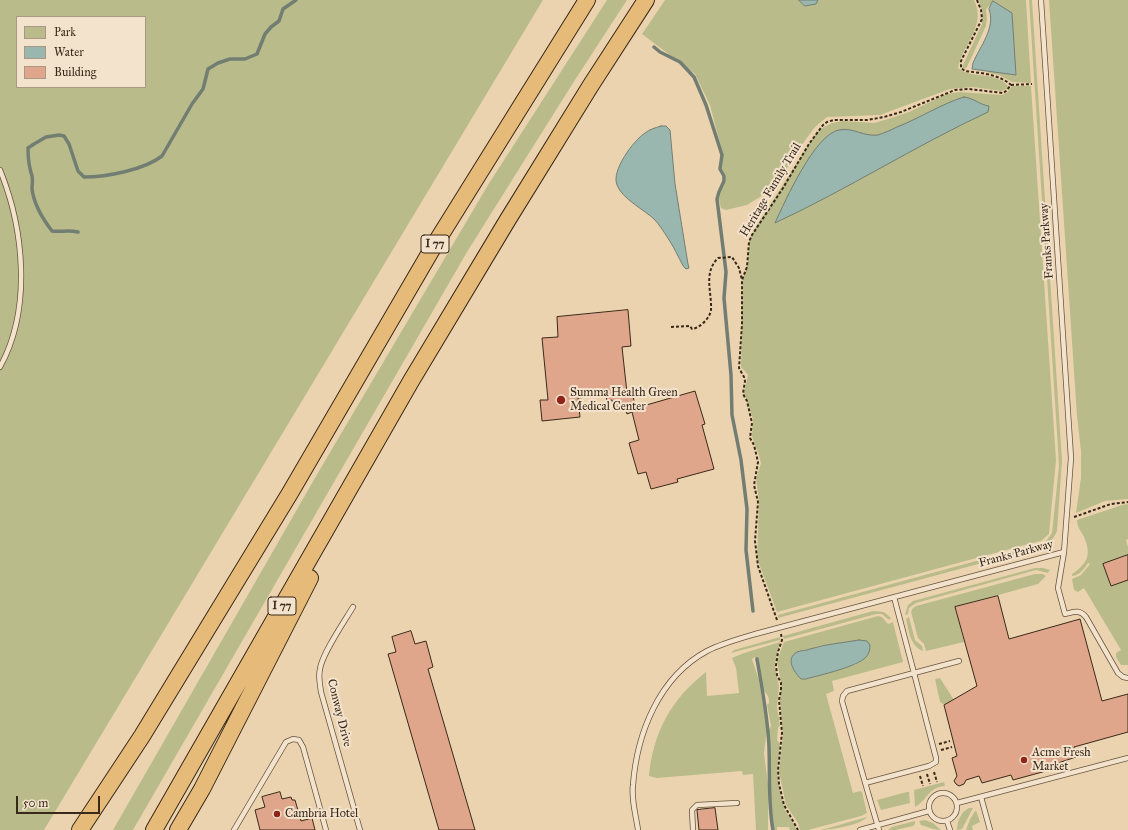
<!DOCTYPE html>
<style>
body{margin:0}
#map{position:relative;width:1128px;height:830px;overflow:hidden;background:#ecd3b0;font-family:"IM FELL Great Primer",serif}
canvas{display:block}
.legend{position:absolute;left:16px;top:16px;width:130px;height:72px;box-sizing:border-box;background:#f3e2cc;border:1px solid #a99884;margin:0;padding:5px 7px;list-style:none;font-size:12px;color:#392918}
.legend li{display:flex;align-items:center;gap:8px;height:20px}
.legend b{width:20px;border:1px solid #a99884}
.scale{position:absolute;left:16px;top:796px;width:84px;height:18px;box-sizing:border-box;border:2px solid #392918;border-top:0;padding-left:5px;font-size:12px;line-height:14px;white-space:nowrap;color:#392918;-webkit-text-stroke:3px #f3e2cc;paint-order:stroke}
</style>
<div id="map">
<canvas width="1128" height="830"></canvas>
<ul class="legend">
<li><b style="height:11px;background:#b9bc8a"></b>Park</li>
<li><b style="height:11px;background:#99b7af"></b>Water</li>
<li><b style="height:11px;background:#dfa68c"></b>Building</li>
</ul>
<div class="scale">50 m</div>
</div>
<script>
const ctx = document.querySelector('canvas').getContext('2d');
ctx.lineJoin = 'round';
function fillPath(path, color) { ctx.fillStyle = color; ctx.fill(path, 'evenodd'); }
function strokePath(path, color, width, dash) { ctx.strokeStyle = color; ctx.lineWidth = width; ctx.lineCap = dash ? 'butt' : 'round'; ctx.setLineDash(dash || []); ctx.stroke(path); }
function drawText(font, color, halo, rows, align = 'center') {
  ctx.font = font + ' "IM FELL Great Primer",serif'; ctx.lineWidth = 4; ctx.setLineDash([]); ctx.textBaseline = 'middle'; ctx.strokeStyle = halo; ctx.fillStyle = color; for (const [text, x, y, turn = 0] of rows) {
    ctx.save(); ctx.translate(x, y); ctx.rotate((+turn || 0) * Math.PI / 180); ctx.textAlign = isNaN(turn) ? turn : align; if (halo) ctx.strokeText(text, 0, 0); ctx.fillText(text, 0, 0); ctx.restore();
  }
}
fillPath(new Path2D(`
 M0,0H543L44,830H0ZM17,17H145V87H17Z
 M607,0H627L573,83L467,252L133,830H113L319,471L488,185Z
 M665,0H799L805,6L818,0H974C987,26 963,43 958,68C969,79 996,71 1008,86L1007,89L1001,91L973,87L950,89L880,115L827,117L815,127L806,139L778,182L760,197L747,205L726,210L721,208L719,199L721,192L726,181V176L722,169L723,155L710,105L695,74L642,34Z
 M979,0H1026L1031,83L1012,82L999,75L989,73L986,71L1016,75L993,2L986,9L987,19L986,26L967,67L965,69L962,67L982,24V12Z
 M1029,0H1032L1062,461L1057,531C1054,538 1051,542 1045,546L778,618V615L1042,543L1046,541L1052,533L1059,466L1058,448Z
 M1049,0H1128V499L1105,501L1076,513L1081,478V451L1077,416Z
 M1012,86H1031L1056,460L1049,534L1041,541L1032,543L777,612L757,558L759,502L756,479L761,463L759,456L752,436L753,419L744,393L748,375L741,367L743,278L748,263L749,241L756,227L816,133L824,127L832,123L843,121L874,123L888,119L909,112L947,94L960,92L1002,95L1008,92Z
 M1128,504V539L1126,540L1128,547V555L1103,564L1111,586L1128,580V665H1121L1116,657V653L1121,650L1084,588L1078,592L1074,590L1072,579L1081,575L1090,564L1088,563C1084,569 1080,575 1072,576V574C1087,564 1092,555 1084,537C1081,531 1077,527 1077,520L1122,505Z
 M1035,568H1043L1050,570L1048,573L1036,570L916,603L909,608L908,614L905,615L908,605L913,601Z
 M1035,574H1043L1046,576L1038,584L955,607L964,642L926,651L924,644L918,638L911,612L912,609L916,606Z
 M873,611L884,612L891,618L889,620L882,614H876L784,639L783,636Z
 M878,616L882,617L888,624L893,622L903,662L832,681L834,691L826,694L853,793L860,791L862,792L867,813L861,816L808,830H800L798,823L786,805L779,772L783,735L780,700L781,683L777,661L784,642ZM847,642L857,664L806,679L799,651L808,650L819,646Z
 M909,617L915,640L922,646L923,651C910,646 909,631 906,619Z
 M780,637V640L731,653L734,650Z
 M780,642L775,663V669L779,686L777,707L780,725L778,728L777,740L780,744L777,769L778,782L781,796L785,810L797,830H790L789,827H777V830H773L768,759V732L771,726L767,705L769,703C769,696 767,694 763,690C762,679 757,668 755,657L752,659L759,680L767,729L764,753L768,785V830H756L753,774L743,775L742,771L657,778L649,776C653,733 671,699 706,672L707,696L739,693L736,668L732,658L744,653Z
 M940,678L954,700L944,705L940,702L935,679Z
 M944,782L945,786C928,787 928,800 915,807L914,790Z
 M907,792H909L910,803L881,810L877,800Z
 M969,808H973L962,829L957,830C957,821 961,812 969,808Z
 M976,810L980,822L972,826L973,830H966L970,819Z
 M867,817C861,825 831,830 821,830Z
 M925,820L933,823L941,830C934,830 928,827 921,825L919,821Z
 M915,821V824L913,826L895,830H888L892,827Z`), '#b9bc8a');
const water = new Path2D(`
 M799,0H818L816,4L805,6Z
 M993,1L1012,13L1016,75L972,69L973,63C980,46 996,28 989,9Z
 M964,97C974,98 980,105 989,106L988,112C915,146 848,189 775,223C785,201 815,134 839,130C853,127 864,137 878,135C884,133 891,130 897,127C920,118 941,104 964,97Z
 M661,126H666L670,130L675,184L688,264L689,268L686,269C682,266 681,261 678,256C674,247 662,228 655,220C645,210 622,199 617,185C611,171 633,141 645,133C650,129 655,128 661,126Z
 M859,640L867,641L870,645C870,650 869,654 866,657C857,667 820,675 806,679H801C794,672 785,659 797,652C801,650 806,651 810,649C826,644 842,643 859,640Z`);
fillPath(water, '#99b7af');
strokePath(water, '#737e73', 1);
strokePath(new Path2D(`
 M654,47L660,52L680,62L694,77L706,105L722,155L720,169L724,176V181L719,192L717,199L726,272L724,298L731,375L732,415L741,460L747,509L746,550L753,611
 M78,232C69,230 61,232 52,231C42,218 34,205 32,189C32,185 33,180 32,176C29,167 28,158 28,148L34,144L46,137L59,135L64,136L69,144L78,171L84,177C106,177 144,170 162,156L192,104L203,89L208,69L218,63L230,59H245L257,54L265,34L271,27L279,21L283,9L296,0
 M757,659C762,688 768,718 769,747C770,775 768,803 773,830`), '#737e73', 3.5);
const building = new Path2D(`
 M628,310L631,346L622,347L627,393H632L636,408L695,391L705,424L702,425L714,469L677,479L678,482L651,489L646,472L638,474L629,443L639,440L632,412L627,414L624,405L614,408L612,400L607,401L606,395L578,398L580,417L542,421L540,400H548L542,338L558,337L557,317Z
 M1128,555V580L1111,586L1103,564Z
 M998,596L1009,639L1080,619L1102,701L1128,694V732L1074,747L1076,757L1055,764L1057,768L1013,780L1011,775L982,783L979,776L966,780L964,784L959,786L956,784L954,781L957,776L952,758L957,756L944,705L977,686L955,607Z
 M411,631L415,644L426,641L433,667L428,669L475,830H439L388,654L396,652L392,637Z
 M280,792L282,799L291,797L292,800H295L301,821L312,818L315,830H260L255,810L265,807L262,797Z
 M715,808L718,830H699L697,810Z`);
fillPath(building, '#dfa68c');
strokePath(building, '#392918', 1);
const service = new Path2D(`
 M0,170C24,229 32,309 0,367
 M1064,552L1058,588L1065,614C1074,612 1079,609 1086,617L1118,673L1123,677L1128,678
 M894,597L914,673L959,661
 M353,607C344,622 322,654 320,669C318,677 320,684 321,692L360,830
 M865,783L929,766L936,762V758L914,673L847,691L843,696L842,701C854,744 866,787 879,830
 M929 807a14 14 0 1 1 28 0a14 14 0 1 1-28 0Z
 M981,797L990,830
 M957,803L1128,758
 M947,821L950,830
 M234,830L286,742L293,739L299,740L303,747L326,830
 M638,830C636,815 631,800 633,785C637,733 659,677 707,651C723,643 742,638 759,633L1064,552L1071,458L1041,0
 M693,830L692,810L697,805L737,803
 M860,830L929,811`);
const motorway = new Path2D(`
 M80,830L142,736L290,493L435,244L587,0
 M154,830L411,381L507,221L591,85L646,0
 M178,830L202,789L310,578`);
strokePath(service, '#66543e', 6);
strokePath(motorway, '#392918', 18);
strokePath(new Path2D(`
 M977,0L981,10L982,19L961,61V68L965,71C980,73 999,74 1011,85
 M1011,85L1032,84
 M671,327L690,326L692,329C700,328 710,318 711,310C712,292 703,273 718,258L732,257L739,268L742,280
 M1074,517L1111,504L1128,502
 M777,620L758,566L755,541L758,502L754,485L758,462L754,445L750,438L752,423L747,401L743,394L745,381L744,377L739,368L742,324V280L747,267L749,242L752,235L783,188L809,144L823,125L827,122L834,120H867L884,117L901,112L955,90L969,89L1003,93L1006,91L1011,85
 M781,634L782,640L778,652L776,665L777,675L781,683V690L779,700L782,733L778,770L779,784L784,805L798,830
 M939,744L950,741
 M941,750L952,747
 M934,772L937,782
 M927,774L930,784
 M920,776L923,786`), '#392918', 2, [3, 2]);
strokePath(service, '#f3e2cc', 4.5);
strokePath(motorway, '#e6ba78', 16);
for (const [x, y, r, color] of [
 [561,400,5,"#8f2418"],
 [1024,760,4,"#8f2418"],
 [277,814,4,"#8f2418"]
]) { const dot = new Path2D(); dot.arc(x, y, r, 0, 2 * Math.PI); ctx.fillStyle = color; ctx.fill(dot); strokePath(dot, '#f3e2cc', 1.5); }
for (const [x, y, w] of [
 [435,244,28],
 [282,606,28]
]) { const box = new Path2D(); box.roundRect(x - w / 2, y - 9, w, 18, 3); ctx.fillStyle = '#f3e2cc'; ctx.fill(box); strokePath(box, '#392918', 1); }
drawText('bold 11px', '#392918', null, [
 ["I 77",435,244],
 ["I 77",282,606]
]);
drawText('12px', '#392918', '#f3e2cc', [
 ["Heritage Family Trail",771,190,-59],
 ["Franks Parkway",1047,241,-94],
 ["Franks Parkway",1016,554,-15],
 ["Conway Drive",339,713,76]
]);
drawText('12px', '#392918', '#f3e2cc', [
 ["Summa Health Green",570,393],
 ["Medical Center",570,407],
 ["Acme Fresh",1032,753],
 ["Market",1032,767],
 ["Cambria Hotel",285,814]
], 'left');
</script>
